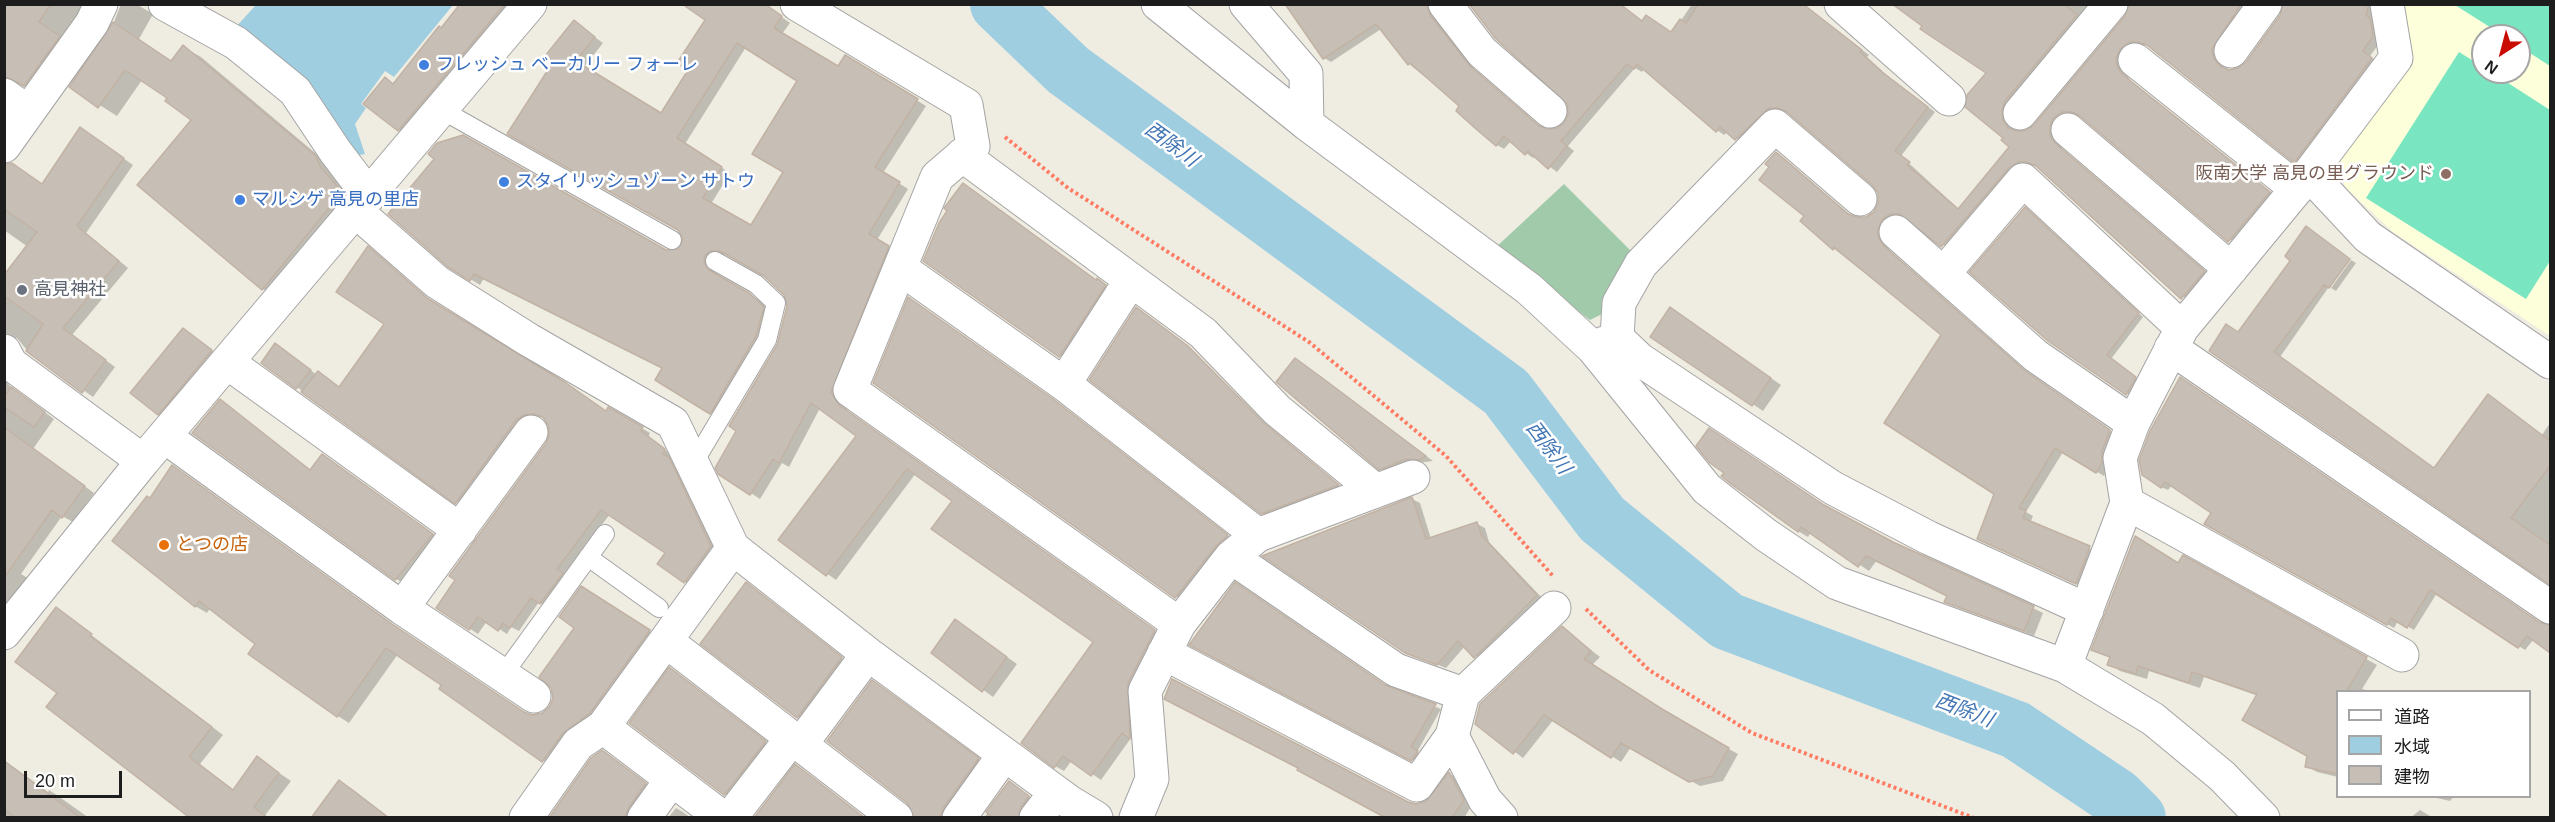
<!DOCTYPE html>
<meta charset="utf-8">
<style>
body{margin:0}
#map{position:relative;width:2555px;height:822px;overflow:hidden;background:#efece2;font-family:Helvetica,"Noto Sans JP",sans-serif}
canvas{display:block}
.frame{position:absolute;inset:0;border:6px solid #1d1d1d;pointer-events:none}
.legend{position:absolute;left:2336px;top:690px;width:195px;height:108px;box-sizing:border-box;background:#fff;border:2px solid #a5a5a5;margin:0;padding:8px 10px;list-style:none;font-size:18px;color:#1d1d1d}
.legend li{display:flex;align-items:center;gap:12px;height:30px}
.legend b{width:30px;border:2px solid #a5a5a5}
.north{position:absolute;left:2471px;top:24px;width:60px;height:60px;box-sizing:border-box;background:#fff;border:2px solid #a5a5a5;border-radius:50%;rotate:216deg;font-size:16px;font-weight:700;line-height:24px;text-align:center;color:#1d1d1d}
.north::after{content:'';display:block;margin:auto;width:21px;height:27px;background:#ca0b00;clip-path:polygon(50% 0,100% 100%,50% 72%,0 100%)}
.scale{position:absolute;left:24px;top:771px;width:98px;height:27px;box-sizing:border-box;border:3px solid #1d1d1d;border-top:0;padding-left:8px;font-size:18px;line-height:21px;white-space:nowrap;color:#1d1d1d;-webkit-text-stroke:4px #fff;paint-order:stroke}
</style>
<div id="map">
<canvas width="2555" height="822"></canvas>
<div class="frame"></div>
<ul class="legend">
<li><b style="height:8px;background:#fff"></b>道路</li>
<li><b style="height:16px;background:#9fcee1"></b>水域</li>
<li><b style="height:16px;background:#c7beb5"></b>建物</li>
</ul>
<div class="north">N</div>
<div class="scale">20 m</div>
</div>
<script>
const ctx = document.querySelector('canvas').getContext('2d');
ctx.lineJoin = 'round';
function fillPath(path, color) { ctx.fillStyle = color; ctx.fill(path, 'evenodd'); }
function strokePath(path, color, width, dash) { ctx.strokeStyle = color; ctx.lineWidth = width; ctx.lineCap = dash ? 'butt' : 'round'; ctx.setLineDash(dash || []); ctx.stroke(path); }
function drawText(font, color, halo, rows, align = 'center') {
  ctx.font = font + ' Helvetica,"Noto Sans JP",sans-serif'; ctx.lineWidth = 5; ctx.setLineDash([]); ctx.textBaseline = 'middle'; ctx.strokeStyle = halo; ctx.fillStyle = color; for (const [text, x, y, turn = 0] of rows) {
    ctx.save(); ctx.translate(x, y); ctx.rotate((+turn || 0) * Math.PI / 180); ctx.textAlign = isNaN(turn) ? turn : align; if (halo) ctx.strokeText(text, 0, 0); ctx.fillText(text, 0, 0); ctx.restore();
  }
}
fillPath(new Path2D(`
 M2403,5H2550V336L2393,232L2345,187L2337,161ZM2483,36H2519V72H2483Z`), '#fdffdb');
fillPath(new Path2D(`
 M1564,184L1631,251L1608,288L1602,314L1590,320L1494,249Z`), '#a1caaa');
fillPath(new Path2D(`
 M2455,5H2550V66L2519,46V36H2504Z
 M2459,52L2483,67V72H2491L2550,110V261L2526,299L2366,198Z`), '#79e5c1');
fillPath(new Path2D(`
 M256,5H453L394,77L385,71L361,104L366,108L355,124L365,154L354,156L234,29Z`), '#9fcee1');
fillPath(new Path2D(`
 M4,4H93L35,91L17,81L4,85Z
 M121,4H136L153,14L139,39L173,62L183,47L201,57L333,168L359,203L280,299L263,289L193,120L170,98L142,80L117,116L71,87L109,35Z
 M461,4H519L408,135L399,130L385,79L394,84Z
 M764,4L790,23L782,34L839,68L854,62L926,106L883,173L908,189L877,240L897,252L840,398L848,412L1163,636L1139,742L1131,738L1101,780L1072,760L1064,771L1055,766L1095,642L954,501L916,473L836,580L780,540L858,435L820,408L789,467L782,463L760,499L720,473L778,346L788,306L785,295L765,275L730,255H719L712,268L718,277L759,300L772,313L719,418L710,413L664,368L484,278L480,285L449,266L673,253L683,247L685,239L554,61L574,22L603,43L584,67L662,115ZM746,47L799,80L785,172L751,227L711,204L730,173L685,144Z
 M1287,4H1435L1434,13L1475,70L1543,129L1557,130L1565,125L1643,22L1672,34L1692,4H1806L1807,8L1869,55L1867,57L1890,78L1935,112L1901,156L1960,210L2011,146L2005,137L1988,73L1894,4H2097L2010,126L2014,132H2028L2035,126L2127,17L2131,4H2252L2220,55L2222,65L2230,71L2240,69L2367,4L2376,11L2381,41L2370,56L2379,63L2302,166L2147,45L2137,46L2125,72L2131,81L2277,197L2237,245L2083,116H2071L2058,141L2063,150L2211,276L2190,302L2037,165L2026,166L1950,250L1907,218H1898L1885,243L1891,252L2032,376L2117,436L2109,468L2104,476L2063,452L2026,512L2033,516L2030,523L2097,552L2084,587L1986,543L1996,494L1943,335L1833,248L1771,167L1776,154L1784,158L1854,218H1866L1875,213L1880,203L1879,193L1873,184L1787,111L1777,112L1744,143L1727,132L1724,135L1717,130L1644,69L1642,72L1635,68L1568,146L1574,151L1557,172L1535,156L1533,158L1526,153L1512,140L1504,149L1497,145L1461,106L1409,64L1381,29L1331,62L1324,58Z
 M90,135L133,165L86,233L128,268L72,335L115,367L93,397L27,350L17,338L4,341V277L28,247L4,230V166L43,185Z
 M2030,212L2143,317L2111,359L2140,381L2132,397L2049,340Z
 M2313,232L2349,258L2280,357L2434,470L2542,435L2550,423V583L2211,351L2238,334Z
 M368,248L435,304L607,412L609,409L650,433L648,437L672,455L671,460L677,464L719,551L693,587L659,564L667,553L610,514L564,575L570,579L549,608L539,602L519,631L511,627L507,634L487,621L478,634L438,608L547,444L551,435L550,424L543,417L532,418L464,507L297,387L281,348L317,375L319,372L340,388L386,324Z
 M2351,260L2356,263L2336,291L2331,288Z
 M925,261L1097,282L1112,290L1066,360Z
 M1142,312L1193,351L1269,428L1342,488L1268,516L1262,513Z
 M1681,315L1781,385L1763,411L1652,337Z
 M183,330L221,357L168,419L158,414Z
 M1304,365L1433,461L1416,463L1389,473L1380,468Z
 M4,378L10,386L54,419L33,449L94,493L73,522L62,516L21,574L29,579L4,610Z
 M875,383L1059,404L1232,539L1181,600Z
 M221,400L312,471L330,460L440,539L404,583L396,579L194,432Z
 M2141,460L2550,627V651L2534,639L2525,650L2437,593L2414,630L2398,621L2394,628L2206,524L2213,513L2172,485L2168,490L2161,487Z
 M173,467L403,632L527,714H542L551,707L576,628L593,595L661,638L554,768L441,688L443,685L398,654L349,723L338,716L257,644L211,607L207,613L195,606L150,500Z
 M1748,495L1892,543L2033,608L2043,613L2034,636L1956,607L1946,601L1948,596L1877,560L1869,571L1811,532L1808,537L1798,531Z
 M1412,499L1420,503L1431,539L1477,524L1485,528L1489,542L1544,600L1483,661L1465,646L1446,668L1405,652Z
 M2183,557L2377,665L2362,689L2375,692H2338V777L2317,772L2306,766L2309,755L2258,696L2204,677L2200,688L2149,671L2147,679L2120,671L2109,664L2111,658L2093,650Z
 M751,587L846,661L803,720L798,717Z
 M57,609L223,735L200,764L234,790L257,758L291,781L263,818L59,693Z
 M956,621L1017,664L993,697L933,653Z
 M1563,628L1600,657L1592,665L1670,716L1738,754L1723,781L1700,786L1631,747L1621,762L1554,719L1523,758L1476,723Z
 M1192,645L1387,688L1441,709L1417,752L1423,756L1418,763Z
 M675,673L770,746L730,797L725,794Z
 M879,686L984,763L948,818H916Z
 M609,756L652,788L633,818H549L592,759Z
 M4,760L48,792L49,790L61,798L89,818H4Z
 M1300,768L1417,805L1427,803L1450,774L1458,779L1472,805L1464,818H1387Z
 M339,782L351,788L390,818H311Z
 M1009,783L1035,801L1025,818H984Z
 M2428,796H2454L2450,801Z
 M676,808L683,812L691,818H668Z
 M2420,810L2430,816L2431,818H2410Z`), '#0003');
strokePath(new Path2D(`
 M999,4L1068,70L1506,392L1602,519L1727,621L2016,730L2116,797L2137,818`), '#9fcee1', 58);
const building = new Path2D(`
 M4,4H51L39,22L60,36L24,86L4,76Z
 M460,4H505L398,131L363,104L385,77L393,84L439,26L441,28Z
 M682,4H765L782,16L774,28L838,66L845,55L918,99L875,167L900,182L869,234L889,246L831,392L839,405L1155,630L1128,683L1130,739L1122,733L1091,776L1063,756L1054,768L1021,743L1093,642L931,529L952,501L907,469L826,576L778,540L856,436L811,403L779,463L773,459L750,495L718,474L715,468L736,431L729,426L777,345L787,306L784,295L764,276L720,251H710L705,256L704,262L709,270L749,293L764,307L756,336L710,414L655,380L662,368L474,274L470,281L448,267L388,214L434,159L428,154L437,143L463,135L666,250L678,249L683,239L678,230L507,134L553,62L545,56L574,20L595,37L576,61L661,113L688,70L677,63L705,20ZM737,43L797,81L752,154L783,172L751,225L703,198L722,167L677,138Z
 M1285,4H1427L1430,15L1470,66L1538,125L1547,129L1557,128L1564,123L1568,114L1567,104L1496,39L1469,4H1620L1642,21L1646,15L1671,32L1680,19L1686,23L1698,4H1803L1862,50L1860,52L1882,72L1928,107L1895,151L1910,162L1907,165L1958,209L2009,147L2001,140L2003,138L1965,107L1967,95L1986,73L1920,29L1922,26L1892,4H2064L2077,15L2005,101L2002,110L2003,120L2008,128L2017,131L2027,130L2034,125L2125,16L2129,4H2241L2212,49L2214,59L2220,66L2229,70L2238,68L2246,62L2280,15L2283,4H2369L2366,15L2370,18L2373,36L2363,51L2372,58L2294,163L2147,45L2138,42H2129L2120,49L2116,58L2117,66L2123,75L2270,192L2228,242L2080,116L2072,112H2062L2053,118L2050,127V136L2056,144L2205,271L2181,299L2036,166L2027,162H2018L2009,168L1941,247L1900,214H1890L1882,220L1878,229V237L1884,246L2024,370L2110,430L2102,451V463L2096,473L2055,448L2019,508L2026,510L2023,518L2090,546L2076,584L1977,539L1994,494L1884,423L1941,335L1834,247L1833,250L1800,221L1804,216L1759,180L1769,167L1765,164L1776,152L1848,214L1856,217H1866L1874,212L1878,203V193L1872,185L1787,112L1778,108H1769L1735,140L1720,127L1716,132L1637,64L1634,69L1627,64L1561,141L1567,146L1548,169L1528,151L1525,155L1504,136L1496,146L1476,129L1456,111L1459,106L1410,63L1408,65L1376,24L1323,59Z
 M113,22L171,61L183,45L316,156L320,166L342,192L262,290L137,185L191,120L165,101L167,98L125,70L98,108L69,87Z
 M80,127L124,158L77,226L119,261L63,328L106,360L82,393L26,351L43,324L4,296V275L37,232L4,209V164L12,163L42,184Z
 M963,183L1096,280L1097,278L1106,285L1059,357L923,261L939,223L947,211L944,208Z
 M2025,207L2139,313L2107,355L2136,377L2126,395L2048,341L1969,272Z
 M2306,226L2350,259L2329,288L2324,285L2274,352L2434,468L2488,394L2550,441V466L2511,518L2550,545V585L2209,351L2226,324L2238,332L2290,261L2285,256Z
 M368,246L427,298L566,383L606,411L608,407L643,427L641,431L665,449L663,454L669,457L711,546L684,583L657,564L665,553L601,510L557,569L563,573L540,604L531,598L510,628L503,623L498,631L478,617L469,630L436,608L455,580L449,576L546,443L549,435L548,425L543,417L534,414L524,415L516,420L455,504L301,392L318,371L339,387L384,324L336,292Z
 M908,297L1053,399L1228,535L1216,546L1175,598L873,383Z
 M1136,307L1188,346L1264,423L1339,485L1261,514L1089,380Z
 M1670,307L1771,378L1752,406L1650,337Z
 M183,328L212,350L158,415L130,393Z
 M275,343L311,370L296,389L261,363Z
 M1295,358L1325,380L1426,456L1419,460L1406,459L1379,470L1276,382Z
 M2180,377L2539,622L2550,625V653L2527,636L2518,648L2430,590L2407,628L2391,618L2387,625L2204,524L2211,513L2165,482L2161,488L2142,475L2139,460L2150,431Z
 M11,387L45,412L34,427L4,407V397Z
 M220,399L310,470L322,454L433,534L395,580L192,433Z
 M4,427L85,486L62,518L52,510L4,578Z
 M1709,428L1824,505L1893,542L2034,606L2024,631L1944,602L1947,596L1866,556L1858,567L1801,527L1798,532L1731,484L1721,476L1724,473L1710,463L1696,446Z
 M172,465L392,624L524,712L532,715L542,713L550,706L553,698L551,688L539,677L574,628L559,617L581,586L650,630L590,713L563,733L542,762L439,689L441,685L386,648L337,717L248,654L255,644L199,601L195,607L112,541L147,496L150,498Z
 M1412,497L1426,539L1477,522L1482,536L1537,595L1474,658L1458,641L1437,665L1405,653L1262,556Z
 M2135,536L2178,563L2183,555L2367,657L2346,692H2337V774L2305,767L2307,756L2242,720L2257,694L2192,672L2189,683L2138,666L2136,674L2107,665L2110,657L2091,650Z
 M746,582L842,657L797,718L700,644Z
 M1235,582L1385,685L1436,704L1411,747L1418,751L1411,761L1189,645Z
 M56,607L92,634L90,636L212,727L189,757L233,790L257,756L279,773L254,807L268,818H190L46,707L57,693L15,662Z
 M955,619L1007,657L982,692L931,653Z
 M1562,626L1591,651L1584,659L1662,709L1729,748L1713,776L1689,782L1621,743L1611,758L1544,715L1513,754L1475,724L1480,704Z
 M669,667L766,741L724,795L629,723Z
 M1172,679L1408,802L1417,804L1426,801L1449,772L1464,800L1452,818H1386L1297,770L1298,768L1164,699Z
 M872,680L979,758L944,807L940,818H914L907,803L827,741Z
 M602,750L646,783L629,807L625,818H549L591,758Z
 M4,761L81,818H16L4,809Z
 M795,764L865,818H754Z
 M339,780L389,818H311Z
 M1009,781L1029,796L1021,807L1018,818H993L986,812Z`);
fillPath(building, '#c7beb5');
strokePath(building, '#c2b2a3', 1.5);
const service = new Path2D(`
 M442,110L672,240
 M693,464L767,340L776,303L756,284L715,261
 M588,557L659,608
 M503,675L605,534`);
const minor = new Path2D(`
 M165,4L236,43L295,91L335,151L369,196
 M797,4L966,105L973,146L937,177L850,390L1179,624
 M1158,4L1307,124L1529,289L1593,348L1707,489L1766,535L1837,583L2065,666L2153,719L2222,776L2263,818
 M1246,4L1306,74L1307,124
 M1445,4L1482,52L1550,111
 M1841,4L1949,99
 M2231,51L2265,4
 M2135,60L2297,189
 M4,95L28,112
 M2020,113L2111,4
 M2068,130L2231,269
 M4,146L92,23L101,4
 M962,155L1203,333L1277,410L1376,491
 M2309,174L2368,237L2550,362
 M356,211L437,282L529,340L673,423L733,548L868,654L1071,803L1096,818
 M1896,232L2036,356L2133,423
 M900,268L1064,384L1258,535
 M1944,273L2023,180L2182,328
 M1617,338L1639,359L1833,488L1929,538L2087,610
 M1597,346L1617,338L1619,303L1641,264L1775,126L1860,199
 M2171,348L2550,607
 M4,351L11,364L143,461
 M227,362L460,530
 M1064,384L1131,280
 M164,436L402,608L534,696
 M2127,503L2402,655
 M1231,557L1396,670L1463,694
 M402,608L531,432
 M4,633L143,461L530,4
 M666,641L896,818
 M1164,653L1417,785L1452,736L1463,694L1554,608
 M2065,666L2127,503L2120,458L2133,423L2182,328L2309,174L2396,58L2387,4
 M603,727L723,818
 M1452,736L1485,800L1501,818
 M801,744L868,654
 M526,818L578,744L603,727L733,548
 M644,818L672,779
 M730,818L792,738
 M959,818L1004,755
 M1036,818L1056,792
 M1136,818L1152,779L1145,691L1179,624L1231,557L1258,535L1413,477`);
strokePath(service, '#a4a4a4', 20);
strokePath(minor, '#a4a4a4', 35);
strokePath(new Path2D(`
 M1005,137L1068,188L1309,342L1446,456L1553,576
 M1586,609L1649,670L1752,733L1974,818`), '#ff7c63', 4, [3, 3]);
strokePath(service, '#fff', 18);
strokePath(minor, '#fff', 33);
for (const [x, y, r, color] of [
 [424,65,6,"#3f7fe0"],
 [2446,174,6,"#8d6e63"],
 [504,182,6,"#3f7fe0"],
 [240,200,6,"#3f7fe0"],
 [22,290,6,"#6b7280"],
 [164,545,6,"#e8710a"]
]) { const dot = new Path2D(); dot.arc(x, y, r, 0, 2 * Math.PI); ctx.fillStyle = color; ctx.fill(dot); strokePath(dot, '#fff', 2); }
drawText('18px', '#366cbe', '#fff', [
 ["フレッシュ ベーカリー フォーレ",436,65],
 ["スタイリッシュゾーン サトウ",516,182],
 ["マルシゲ 高見の里店",252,200]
], 'left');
drawText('18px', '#785e54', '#fff', [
 ["阪南大学 高見の里グラウンド",2434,174]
], 'right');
drawText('18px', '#5b616d', '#fff', [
 ["高見神社",34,290]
], 'left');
drawText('18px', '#c56008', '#fff', [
 ["とつの店",176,545]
], 'left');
drawText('italic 20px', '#4275b4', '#fff', [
 ["西除川",1171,145,36],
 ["西除川",1548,448,53],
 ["西除川",1964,711,21]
]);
</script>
